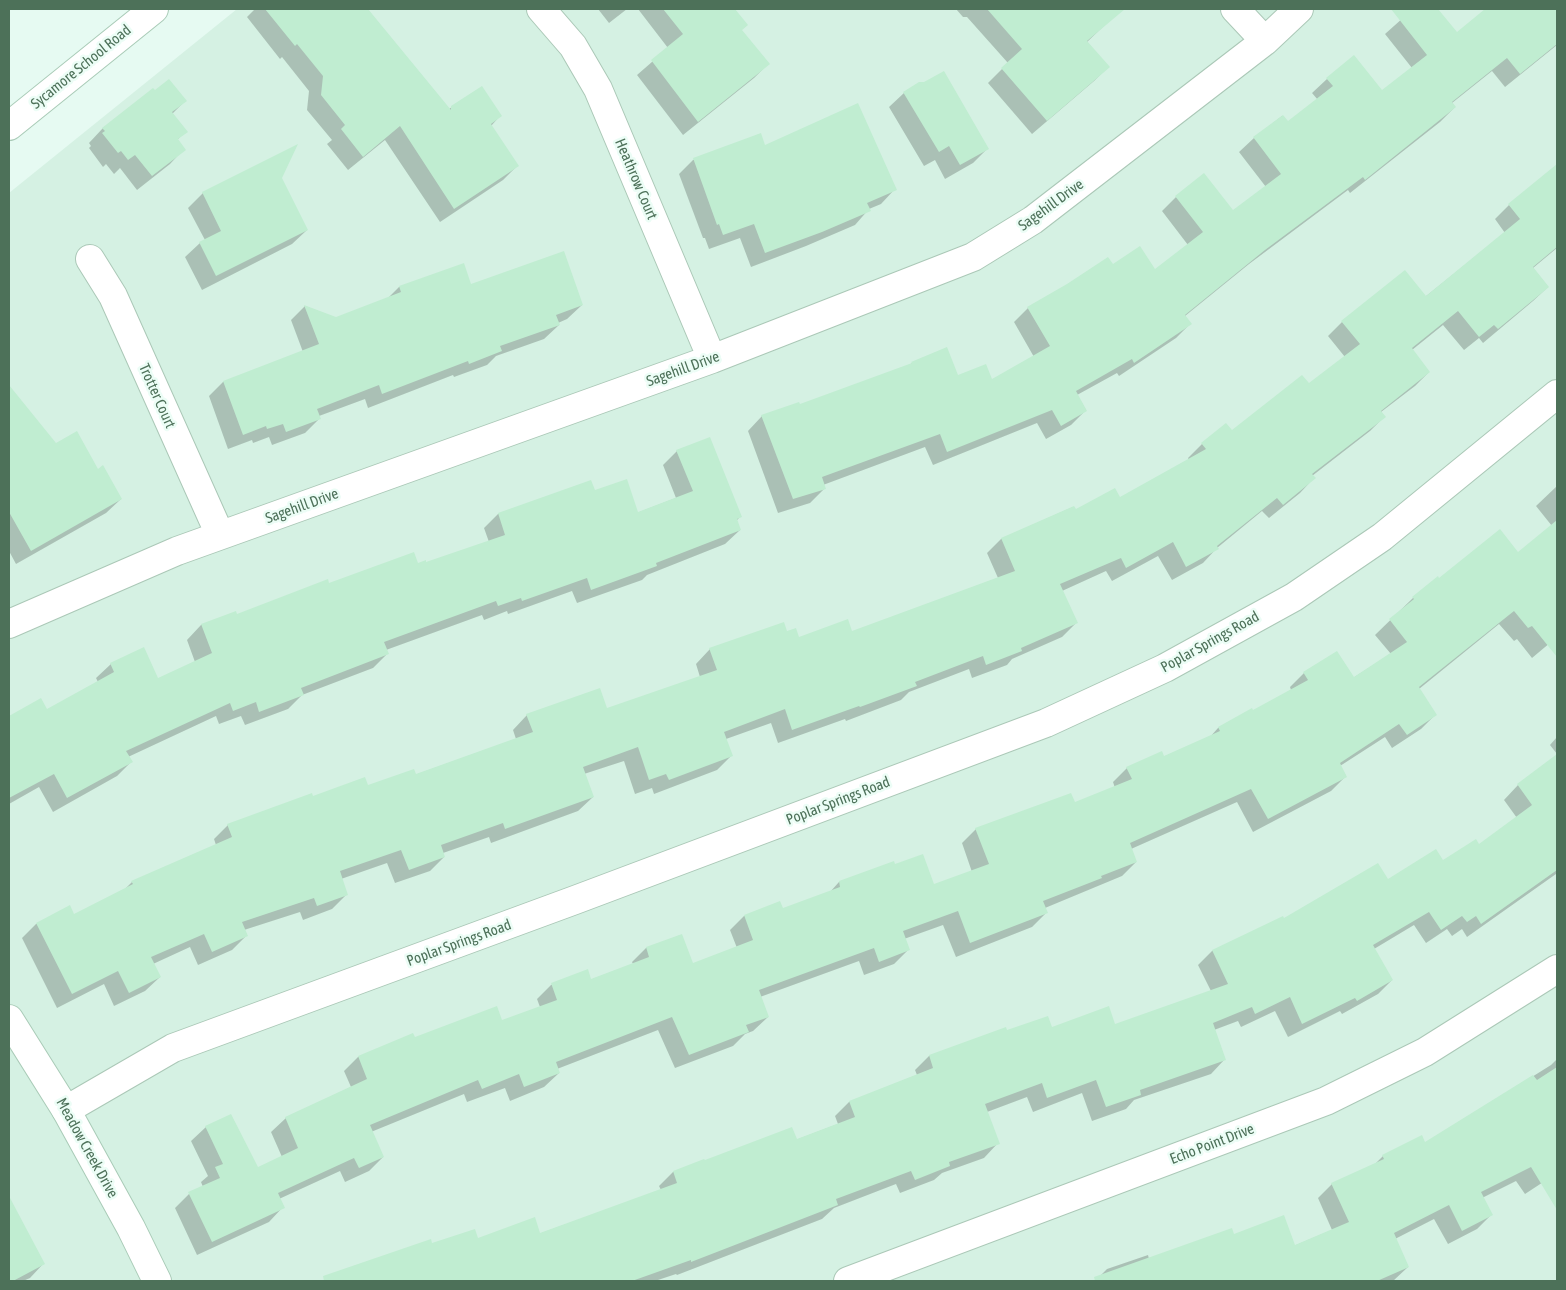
<!DOCTYPE html>
<style>
body{margin:0}
#map{position:relative;width:1566px;height:1290px;overflow:hidden;background:#e6faf2;font-family:"Asap Condensed",sans-serif}
canvas{display:block}
.frame{position:absolute;inset:0;border:10px solid #4d7159;pointer-events:none}
</style>
<div id="map">
<canvas width="1566" height="1290"></canvas>
<div class="frame"></div>
</div>
<script>
const ctx = document.querySelector('canvas').getContext('2d');
ctx.lineJoin = 'round';
function fillPath(path, color) { ctx.fillStyle = color; ctx.fill(path, 'evenodd'); }
function strokePath(path, color, width, dash) { ctx.strokeStyle = color; ctx.lineWidth = width; ctx.lineCap = dash ? 'butt' : 'round'; ctx.setLineDash(dash || []); ctx.stroke(path); }
function drawText(font, color, halo, rows, align = 'center') {
  ctx.font = font + ' "Asap Condensed",sans-serif'; ctx.lineWidth = 5; ctx.setLineDash([]); ctx.textBaseline = 'middle'; ctx.strokeStyle = halo; ctx.fillStyle = color; for (const [text, x, y, turn = 0] of rows) {
    ctx.save(); ctx.translate(x, y); ctx.rotate((+turn || 0) * Math.PI / 180); ctx.textAlign = isNaN(turn) ? turn : align; if (halo) ctx.strokeText(text, 0, 0); ctx.fillText(text, 0, 0); ctx.restore();
  }
}
fillPath(new Path2D(`
 M237,9H1557V1281H9V193Z`), '#d5f1e3');
fillPath(new Path2D(`
 M255,9H367L449,109L452,107L500,116L491,126L517,166L503,180L440,222L385,140L348,170L327,144L332,140L307,110L309,91L282,57L280,59L247,17Z
 M598,9H627L609,23Z
 M638,9H734L747,25L741,30L768,64L754,78L683,135L637,75L668,48Z
 M956,9H1052L1059,17L1068,9H1099L1109,21L1087,42L1108,67L1094,81L1032,134L988,83L1008,63L967,17H963Z
 M1413,9H1437L1456,34L1486,10L1485,9H1554L1557,13V45L1505,87L1492,71L1452,103L1455,107L1440,122L1350,193L1348,190L1249,264L1185,316L1190,324L1176,338L1119,376L1117,373L1077,395L1086,410L1071,425L1046,439L1037,423L933,465L925,447L823,485L824,489L810,503L778,513L748,431L762,416L799,406L909,366L912,363L946,349L957,376L992,381L1034,357L1014,322L1028,308L1113,266L1155,271L1188,245L1162,211L1176,197L1233,211L1266,187L1239,152L1254,138L1282,116L1287,123L1318,100L1312,93L1327,79L1354,57L1382,92L1412,68L1385,34Z
 M155,92L185,101L172,114L186,131L177,140L184,149L170,164L137,190L120,168L114,174L106,164L103,167L89,148L91,146L89,143L103,128Z
 M904,93L987,149L973,163L945,179L935,160L924,166L889,107Z
 M760,134L764,147L895,189L881,204L869,209L855,225L806,246L751,267L740,238L709,249L705,238H703L679,174L693,160Z
 M1557,166V248L1533,268L1548,287L1533,301L1483,343L1479,338L1464,350L1443,325L1412,350L1429,372L1415,386L1381,412L1384,417L1370,431L1312,476L1314,478L1300,493L1269,518L1262,511L1217,548L1203,563L1172,580L1158,556L1112,581L1106,571L1062,591L1076,623L1062,637L1012,659L1007,665L972,678L969,669L909,692L901,700L846,721L845,719L778,743L771,723L726,739L731,756L717,770L654,794L652,788L635,794L624,761L584,774L593,797L578,811L491,843L489,837L443,853L444,857L430,871L395,883L387,863L341,879L347,894L332,909L303,920L300,912L244,930L247,935L232,950L198,965L190,947L153,964L160,977L145,991L114,1006L104,984L57,1008L22,938L36,924L73,916L124,890L132,882L216,845L214,839L228,825L312,798L367,787L415,775L516,739L513,730L527,715L606,710L700,677L696,664L710,649L787,633L799,638L852,632L998,578L987,553L1001,539L1073,507L1075,511L1119,499L1189,460L1188,458L1202,444L1226,425L1231,432L1309,385L1345,357L1328,336L1342,322L1425,297L1505,233L1495,219L1509,205Z
 M281,178L307,230L292,244L202,290L185,257L200,243L205,240L188,208L203,193Z
 M470,286L582,305L567,319L558,323L559,325L544,339L496,356L487,365L454,377L453,375L368,408L365,399L319,416L320,418L305,433L272,445L269,437L253,443L252,440L228,449L209,396L223,382L303,352L291,320L305,306L336,318L387,299L399,287Z
 M11,390L55,445L97,470L121,499L106,513L16,564L9,551V392Z
 M677,451L740,517L736,521L740,530L725,544L647,575L642,580L577,603L572,591L508,614L507,611L484,620L482,615L386,650L387,654L373,668L302,695L288,709L245,725L241,716L219,724L216,716L128,757L131,762L117,776L53,812L39,787L9,804V717L40,700L47,711L98,682L96,678L111,664L158,679L195,662L187,640L201,625L235,613L236,616L328,585L418,564H425L489,542L484,528L498,514L594,492L637,513L676,498L663,465Z
 M1557,486V637L1532,658L1517,639L1514,641L1499,624L1419,689L1435,715L1421,729L1392,748L1385,737L1340,766L1346,776L1331,791L1253,832L1237,802L1131,849L1136,862L1122,876L1045,908L1046,913L1032,927L956,957L943,925L904,939L908,950L894,964L864,975L859,961L760,997L768,1017L753,1031L745,1034L733,1046L675,1068L658,1030L557,1069L559,1073L544,1087L510,1101L505,1088L467,1102L464,1094L371,1132L383,1157L369,1171L345,1182L340,1171L279,1199L283,1207L269,1222L197,1255L175,1208L189,1194L203,1187L201,1182L208,1176L191,1141L206,1127L257,1169L282,1157L271,1132L286,1118L351,1087L344,1071L358,1057L414,1039L502,1022L540,1007L537,999L551,985L587,971L590,980L633,964L632,962L646,948L681,935L692,965L737,948L730,930L744,916L782,910L830,892L839,882L894,866L933,886L972,872L962,843L976,829L1074,804L1115,788L1113,782L1127,768L1163,757L1210,737L1218,728L1251,710L1253,712L1291,690L1290,687L1304,673L1353,678L1391,654L1375,635L1413,598L1439,580L1518,554L1552,526L1536,506Z
 M1557,737V754L1550,745Z
 M1557,756V876L1556,874L1467,937L1462,929L1452,936L1447,929L1426,943L1414,925L1374,949L1392,980L1378,994L1342,1014L1340,1011L1288,1037L1275,1011L1241,1027L1238,1021L1214,1030L1225,1059L1211,1074L1134,1100L1126,1109L1092,1121L1082,1093L1033,1112L1027,1097L987,1112L998,1143L984,1158L942,1173L934,1180L900,1193L896,1184L834,1208L822,1219L677,1275L676,1274L655,1281H340L346,1275L431,1245L539,1234L661,1190L659,1186L673,1172L704,1162L796,1140L838,1124L835,1116L849,1102L917,1075L915,1070L929,1056L1006,1032L1115,1026L1211,991L1198,965L1212,951L1282,918L1284,920L1443,862L1479,846L1517,818L1504,800L1518,785Z
 M1557,1059V1173L1525,1194L1516,1181L1482,1198L1491,1215L1477,1229L1448,1244L1434,1219L1395,1239L1408,1267L1393,1281H1112L1110,1276H1107L1109,1281H1095L1107,1269L1148,1255L1149,1259L1233,1235L1294,1246L1332,1230L1318,1198L1332,1184L1374,1165L1383,1156L1425,1144L1551,1065Z
 M9,1228L13,1236L44,1263L30,1278L23,1281H9Z`), '#0003');
fillPath(new Path2D(`
 M265,9H368L451,110V106L482,86L502,116L491,124L519,166L454,209L400,126L363,157L341,129L345,125L321,95L323,76L297,44L295,46Z
 M663,9H735L748,25L742,30L770,64L698,122L651,60L683,34Z
 M987,9H1125L1087,41L1110,67L1047,121L1001,68L1022,49Z
 M1391,9H1438L1457,32L1485,9H1557V44L1520,74L1507,58L1452,102L1456,107L1365,180L1363,177L1265,250L1185,315L1192,324L1134,363L1132,359L1076,391L1087,411L1061,426L1052,410L947,452L940,434L822,477L826,489L793,499L761,415L799,402L800,404L912,363L911,362L947,347L958,375L986,364L992,379L1050,346L1027,307L1067,284L1108,257L1113,264L1140,246L1155,269L1203,232L1175,196L1204,173L1233,210L1281,174L1253,137L1283,115L1288,121L1333,86L1326,78L1354,55L1382,90L1427,55Z
 M944,71L989,149L960,165L949,146L939,152L903,92L919,82H924Z
 M169,79L187,101L172,112L188,132L178,139L186,150L152,176L135,155L128,160L121,151L118,153L102,133L105,131L102,128L153,88L155,90Z
 M858,103L897,190L867,203L871,211L822,232L765,253L754,224L723,235L719,224L717,225L693,158L761,133L765,145Z
 M298,144L282,178L308,230L216,276L199,242L221,231L202,192Z
 M1557,164V247L1533,267L1549,287L1498,329L1494,325L1479,337L1458,311L1412,348L1430,372L1381,411L1386,417L1312,474L1316,478L1283,505L1277,498L1217,546L1219,549L1186,567L1173,542L1126,568L1121,558L1060,584L1078,623L1021,648L1022,651L986,665L983,656L915,682L917,686L860,707L859,706L792,730L785,709L724,732L733,756L669,780L666,774L649,780L638,747L583,767L594,797L505,829L503,823L441,845L445,857L409,870L401,850L340,871L348,895L317,906L314,898L242,922L248,936L212,952L204,934L151,957L161,977L129,993L118,971L72,994L36,923L70,905L74,914L133,884L131,881L232,837L227,824L312,793L313,796L365,777L368,785L414,769L416,774L533,732L526,714L600,688L607,708L717,670L709,648L784,622L787,631L796,628L799,637L848,619L852,631L1015,571L1001,538L1074,506L1076,509L1115,488L1120,497L1206,449L1201,443L1226,423L1232,430L1302,375L1309,383L1360,344L1341,321L1405,270L1426,296L1520,219L1508,204Z
 M564,251L583,305L556,315L560,325L500,346L502,351L469,364L468,361L382,394L379,385L317,409L321,419L286,432L283,424L267,429L266,426L243,435L223,381L319,344L304,305L336,317L401,292L399,286L464,263L471,284Z
 M9,385L56,443L77,431L98,469L103,465L122,499L31,551L9,512Z
 M710,437L742,517L737,519L741,530L656,563L657,566L591,590L587,578L522,601L521,598L498,606L496,601L384,642L389,654L301,688L304,695L259,712L256,702L233,711L230,703L126,751L133,762L67,798L54,774L9,798V716L41,698L47,709L114,672L110,663L144,647L158,678L212,653L201,624L236,611L237,614L328,579L329,583L414,552L418,563L426,560V562L505,535L498,513L591,480L595,490L627,479L638,512L693,491L676,450Z
 M1557,520V657L1532,626L1528,628L1514,611L1419,687L1437,715L1407,735L1399,724L1340,763L1347,777L1268,819L1251,789L1130,843L1137,862L1101,876L1102,878L1043,901L1048,913L970,943L958,911L903,931L910,950L879,962L874,948L759,990L769,1017L746,1025L749,1032L689,1055L672,1017L556,1062L560,1073L524,1087L519,1074L482,1089L478,1080L370,1125L384,1157L359,1168L354,1158L278,1193L285,1208L212,1242L188,1192L220,1178L215,1167L223,1164L205,1126L231,1114L258,1167L298,1148L285,1117L367,1079L358,1056L413,1033L415,1037L497,1006L502,1020L557,1000L551,983L588,969L591,979L649,957L646,947L682,934L693,963L753,940L744,915L780,901L783,908L840,887L839,881L894,861L895,864L923,854L934,884L989,864L975,828L1071,793L1075,802L1132,779L1126,767L1162,751L1164,756L1220,731L1218,727L1252,708L1253,710L1308,680L1303,672L1337,651L1354,677L1407,642L1389,619L1414,599L1412,597L1438,576L1439,578L1500,529L1518,552Z
 M1557,754V870L1481,924L1476,916L1467,922L1462,916L1441,930L1429,912L1373,945L1393,980L1357,1001L1355,998L1302,1024L1290,997L1255,1014L1252,1007L1213,1023L1226,1060L1140,1090L1141,1095L1106,1107L1096,1080L1047,1098L1042,1083L985,1104L1000,1144L949,1162L950,1166L915,1180L911,1171L836,1199L838,1205L691,1262V1260L632,1281H324L323,1276L431,1239L432,1243L475,1229L478,1238L535,1217L540,1233L677,1183L673,1171L704,1159L705,1160L792,1127L797,1139L855,1117L849,1101L933,1068L929,1055L1006,1027L1007,1030L1048,1016L1052,1027L1109,1006L1115,1024L1228,984L1212,950L1283,916L1284,918L1378,863L1388,879L1436,849L1443,860L1476,839L1479,844L1532,805L1517,784Z
 M1557,1067V1210L1531,1167L1481,1192L1493,1215L1462,1231L1449,1205L1394,1233L1409,1267L1377,1281H1095L1094,1277L1232,1228L1234,1234L1284,1215L1295,1245L1349,1222L1331,1183L1384,1159L1382,1155L1422,1135L1425,1142L1533,1075L1537,1080Z
 M9,1196L45,1264L13,1281H9Z`), '#c0edd1');
const street = new Path2D(`
 M541,9L573,46L598,89L712,359
 M1235,9L1265,41
 M90,259L113,296L220,535
 M9,624L177,551L712,359L973,257L1033,220L1265,41L1299,9
 M66,1110L173,1048L575,900L1046,723L1165,668L1294,597L1382,537L1557,394
 M848,1281L1326,1101L1425,1052L1557,969`);
const secondary = new Path2D(`
 M9,126L154,9
 M9,1019L66,1110L131,1228L157,1281`);
strokePath(street, '#abc8b7', 30);
strokePath(secondary, '#a9cbb7', 30);
strokePath(street, '#fff', 28);
strokePath(secondary, '#fff', 28);
drawText('15px', '#4d7159', '#ecfdf6', [
 ["Sycamore School Road",81,67,-39],
 ["Heathrow Court",636,179,67],
 ["Sagehill Drive",1051,205,-36],
 ["Sagehill Drive",683,369,-20],
 ["Trotter Court",157,396,66],
 ["Sagehill Drive",302,506,-20],
 ["Poplar Springs Road",1210,642,-29],
 ["Poplar Springs Road",838,801,-21],
 ["Poplar Springs Road",459,943,-20],
 ["Echo Point Drive",1212,1144,-21],
 ["Meadow Creek Drive",87,1148,61]
]);
</script>
